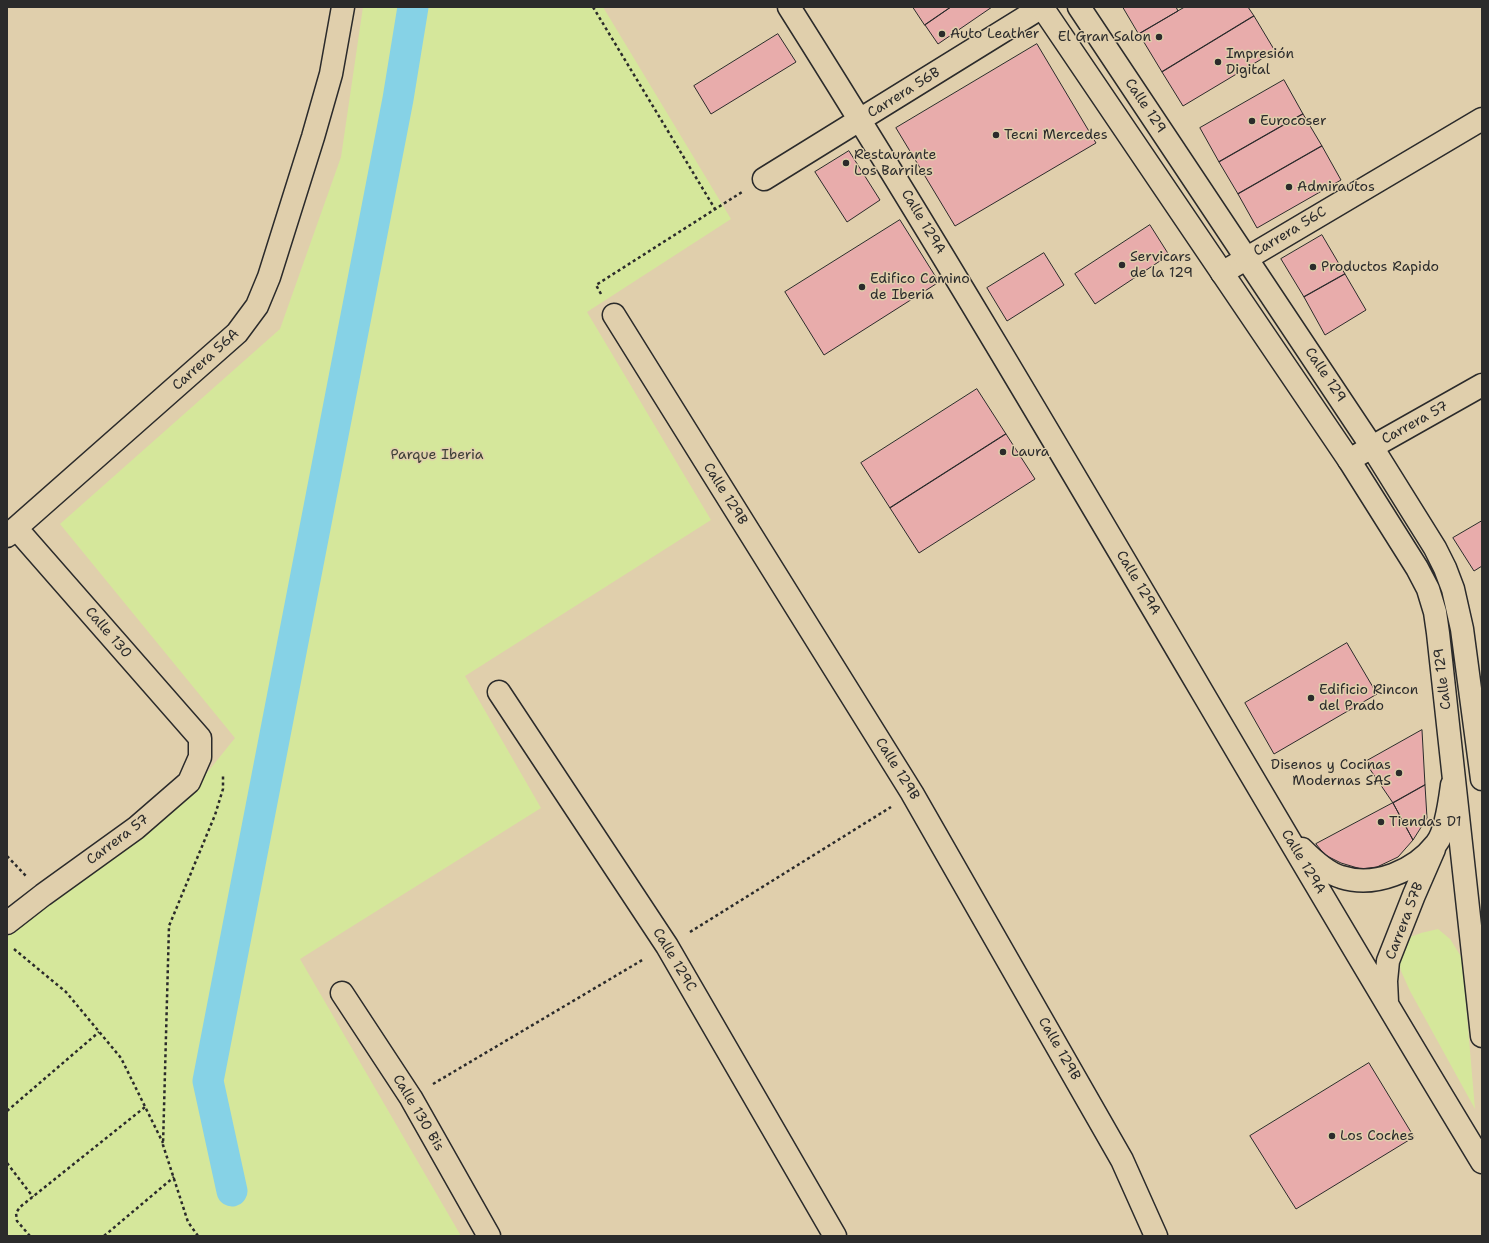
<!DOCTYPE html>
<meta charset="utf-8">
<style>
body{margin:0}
#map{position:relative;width:1489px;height:1243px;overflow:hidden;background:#e0cfac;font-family:"Shantell Sans",sans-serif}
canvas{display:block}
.frame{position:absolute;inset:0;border:8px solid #2b2b2b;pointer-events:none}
</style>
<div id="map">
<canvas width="1489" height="1243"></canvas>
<div class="frame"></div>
</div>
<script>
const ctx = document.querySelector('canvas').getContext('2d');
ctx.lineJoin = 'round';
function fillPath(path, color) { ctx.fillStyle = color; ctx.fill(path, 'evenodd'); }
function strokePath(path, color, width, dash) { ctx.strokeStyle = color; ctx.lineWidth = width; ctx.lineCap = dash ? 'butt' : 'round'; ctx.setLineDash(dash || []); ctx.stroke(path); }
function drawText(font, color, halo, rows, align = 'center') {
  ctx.font = font + ' "Shantell Sans",sans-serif'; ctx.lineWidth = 3; ctx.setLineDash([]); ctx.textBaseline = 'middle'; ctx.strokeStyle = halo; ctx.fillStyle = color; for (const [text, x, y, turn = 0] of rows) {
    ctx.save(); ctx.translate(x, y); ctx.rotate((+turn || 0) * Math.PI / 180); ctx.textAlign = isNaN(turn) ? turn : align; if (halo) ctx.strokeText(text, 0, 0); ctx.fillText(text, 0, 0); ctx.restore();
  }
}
fillPath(new Path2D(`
 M363,7H603L731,219L587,312L711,520L465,676L541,808L300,959L461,1236H7V927L185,800L235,738L60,524L280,329L341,157Z
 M1438,929L1450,939L1462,958L1475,1109L1410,991L1401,971L1397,952L1405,939L1421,933Z`), '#d5e79b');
strokePath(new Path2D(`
 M232,1191L208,1081L398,99L413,7`), '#86d2e6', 31);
const building = new Path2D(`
 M913,7H951L925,25Z
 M951,7H992L938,44L925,25Z
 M1123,7H1176L1178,11L1139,34Z
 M1185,7H1248L1254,16L1162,72L1139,34Z
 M1254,16L1275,51L1183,106L1162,72Z
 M778,34L796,62L711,114L694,86Z
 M1037,44L1096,143L955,226L896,128Z
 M1284,80L1303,114L1219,162L1200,128Z
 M1303,114L1322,146L1238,194L1219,162Z
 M1322,146L1341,180L1257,228L1238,194Z
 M849,151L880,200L847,222L815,172Z
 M900,220L939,282L824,355L785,292Z
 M1150,225L1169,255L1095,304L1075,274Z
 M1322,235L1345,274L1304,297L1281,259Z
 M1044,253L1064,285L1007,321L987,288Z
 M1345,274L1366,310L1325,335L1304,297Z
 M977,389L1006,434L890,508L861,463Z
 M1006,434L1035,479L919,553L890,508Z
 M1482,521V566L1474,571L1453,538Z
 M1347,643L1377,694L1274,754L1245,703Z
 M1422,730L1425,785L1393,803L1365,762Z
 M1425,785L1427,818L1413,840L1393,803Z
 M1393,803L1413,840L1398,857L1377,867L1361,869L1341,863L1325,855L1316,844Z
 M1369,1063L1414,1137L1296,1209L1250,1136Z`);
fillPath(building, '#e8acab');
strokePath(building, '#2b2b2b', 1);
const street = new Path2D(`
 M789,7C1029,387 1249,779 1482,1162
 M764,179L1042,7
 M1222,273L1482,119
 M614,315L912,793L1122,1160L1156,1236
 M1349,460L1482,385
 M7,536L237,333L257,306L269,277L313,137L331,74L343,7
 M499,692L667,946L835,1236
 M1302,849C1312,859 1327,873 1341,877C1375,888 1415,871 1436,844C1446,832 1450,800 1452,785
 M7,923L43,895L136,828L189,782L200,757V738L16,528
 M342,993L411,1098L489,1236
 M1387,1002L1386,981L1388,961L1414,895L1434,849`);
const secondary = new Path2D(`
 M1042,7L1349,460L1417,568L1428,589L1435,612L1438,633L1482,1036
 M1079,7L1372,447L1435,548L1445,568L1453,589L1462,629L1482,779`);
strokePath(street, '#2b2b2b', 25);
strokePath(secondary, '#2b2b2b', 25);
strokePath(new Path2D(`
 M593,7L715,209
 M601,294L596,285L742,192
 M7,856L26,876
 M690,932L891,807
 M14,949L66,992L121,1058L163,1143
 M433,1084L644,959
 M7,1111L99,1032
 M7,1163L33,1197
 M30,1236L17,1221L16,1213L20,1207L145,1107
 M104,1236L174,1177
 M198,1236L188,1222L163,1145L169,926L215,815L223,789V774`), '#2b2b2b', 2.5, [3, 3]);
strokePath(street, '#e0cfac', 22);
strokePath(secondary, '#e0cfac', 22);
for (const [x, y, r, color] of [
 [942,34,4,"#2b2b2b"],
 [1159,37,4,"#2b2b2b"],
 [1218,62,4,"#2b2b2b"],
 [1252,121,4,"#2b2b2b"],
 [996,135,4,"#2b2b2b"],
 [846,163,4,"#2b2b2b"],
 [1289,187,4,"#2b2b2b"],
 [1122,265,4,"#2b2b2b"],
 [1313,267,4,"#2b2b2b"],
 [862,287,4,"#2b2b2b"],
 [1003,452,4,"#2b2b2b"],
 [1311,698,4,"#2b2b2b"],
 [1399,773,4,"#2b2b2b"],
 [1381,822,4,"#2b2b2b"],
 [1332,1136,4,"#2b2b2b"]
]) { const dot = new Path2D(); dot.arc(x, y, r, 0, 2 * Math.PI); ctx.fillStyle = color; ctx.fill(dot); strokePath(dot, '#e0cfac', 1.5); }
drawText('14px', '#2b2b2b', '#e0cfac', [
 ["Auto Leather",950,34],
 ["El Gran Salon",1151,37,"right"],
 ["Impresión",1226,54],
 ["Digital",1226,70],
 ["Eurocoser",1260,121],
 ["Tecni Mercedes",1004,135],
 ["Restaurante",854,155],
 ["Los Barriles",854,171],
 ["Admirautos",1297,187],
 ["Servicars",1130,257],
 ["de la 129",1130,273],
 ["Productos Rapido",1321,267],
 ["Edifico Camino",870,279],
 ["de Iberia",870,295],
 ["Laura",1011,452],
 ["Edificio Rincon",1319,690],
 ["del Prado",1319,706],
 ["Disenos y Cocinas",1391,765,"right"],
 ["Modernas SAS",1391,781,"right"],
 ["Tiendas D1",1389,822],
 ["Los Coches",1340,1136]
], 'left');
drawText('14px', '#2b2b2b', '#e0cfac', [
 ["Carrera 56B",904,93,-32],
 ["Calle 129",1145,106,56],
 ["Calle 129A",923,222,59],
 ["Carrera 56C",1290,232,-31],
 ["Carrera 56A",206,360,-42],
 ["Calle 129",1325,375,56],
 ["Carrera 57",1415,423,-29],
 ["Calle 129B",725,494,58],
 ["Calle 129A",1138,583,59],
 ["Calle 130",108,633,49],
 ["Calle 129",1443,679,-97],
 ["Calle 129B",897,769,58],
 ["Carrera 57",118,840,-37],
 ["Calle 129A",1303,862,59],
 ["Carrera 57B",1405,921,-69],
 ["Calle 129C",674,960,59],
 ["Calle 129B",1059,1049,60],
 ["Calle 130 Bis",418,1113,59]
]);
drawText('14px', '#3c3e36', '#e0cfac', [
 ["Parque Iberia",437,455]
]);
</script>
